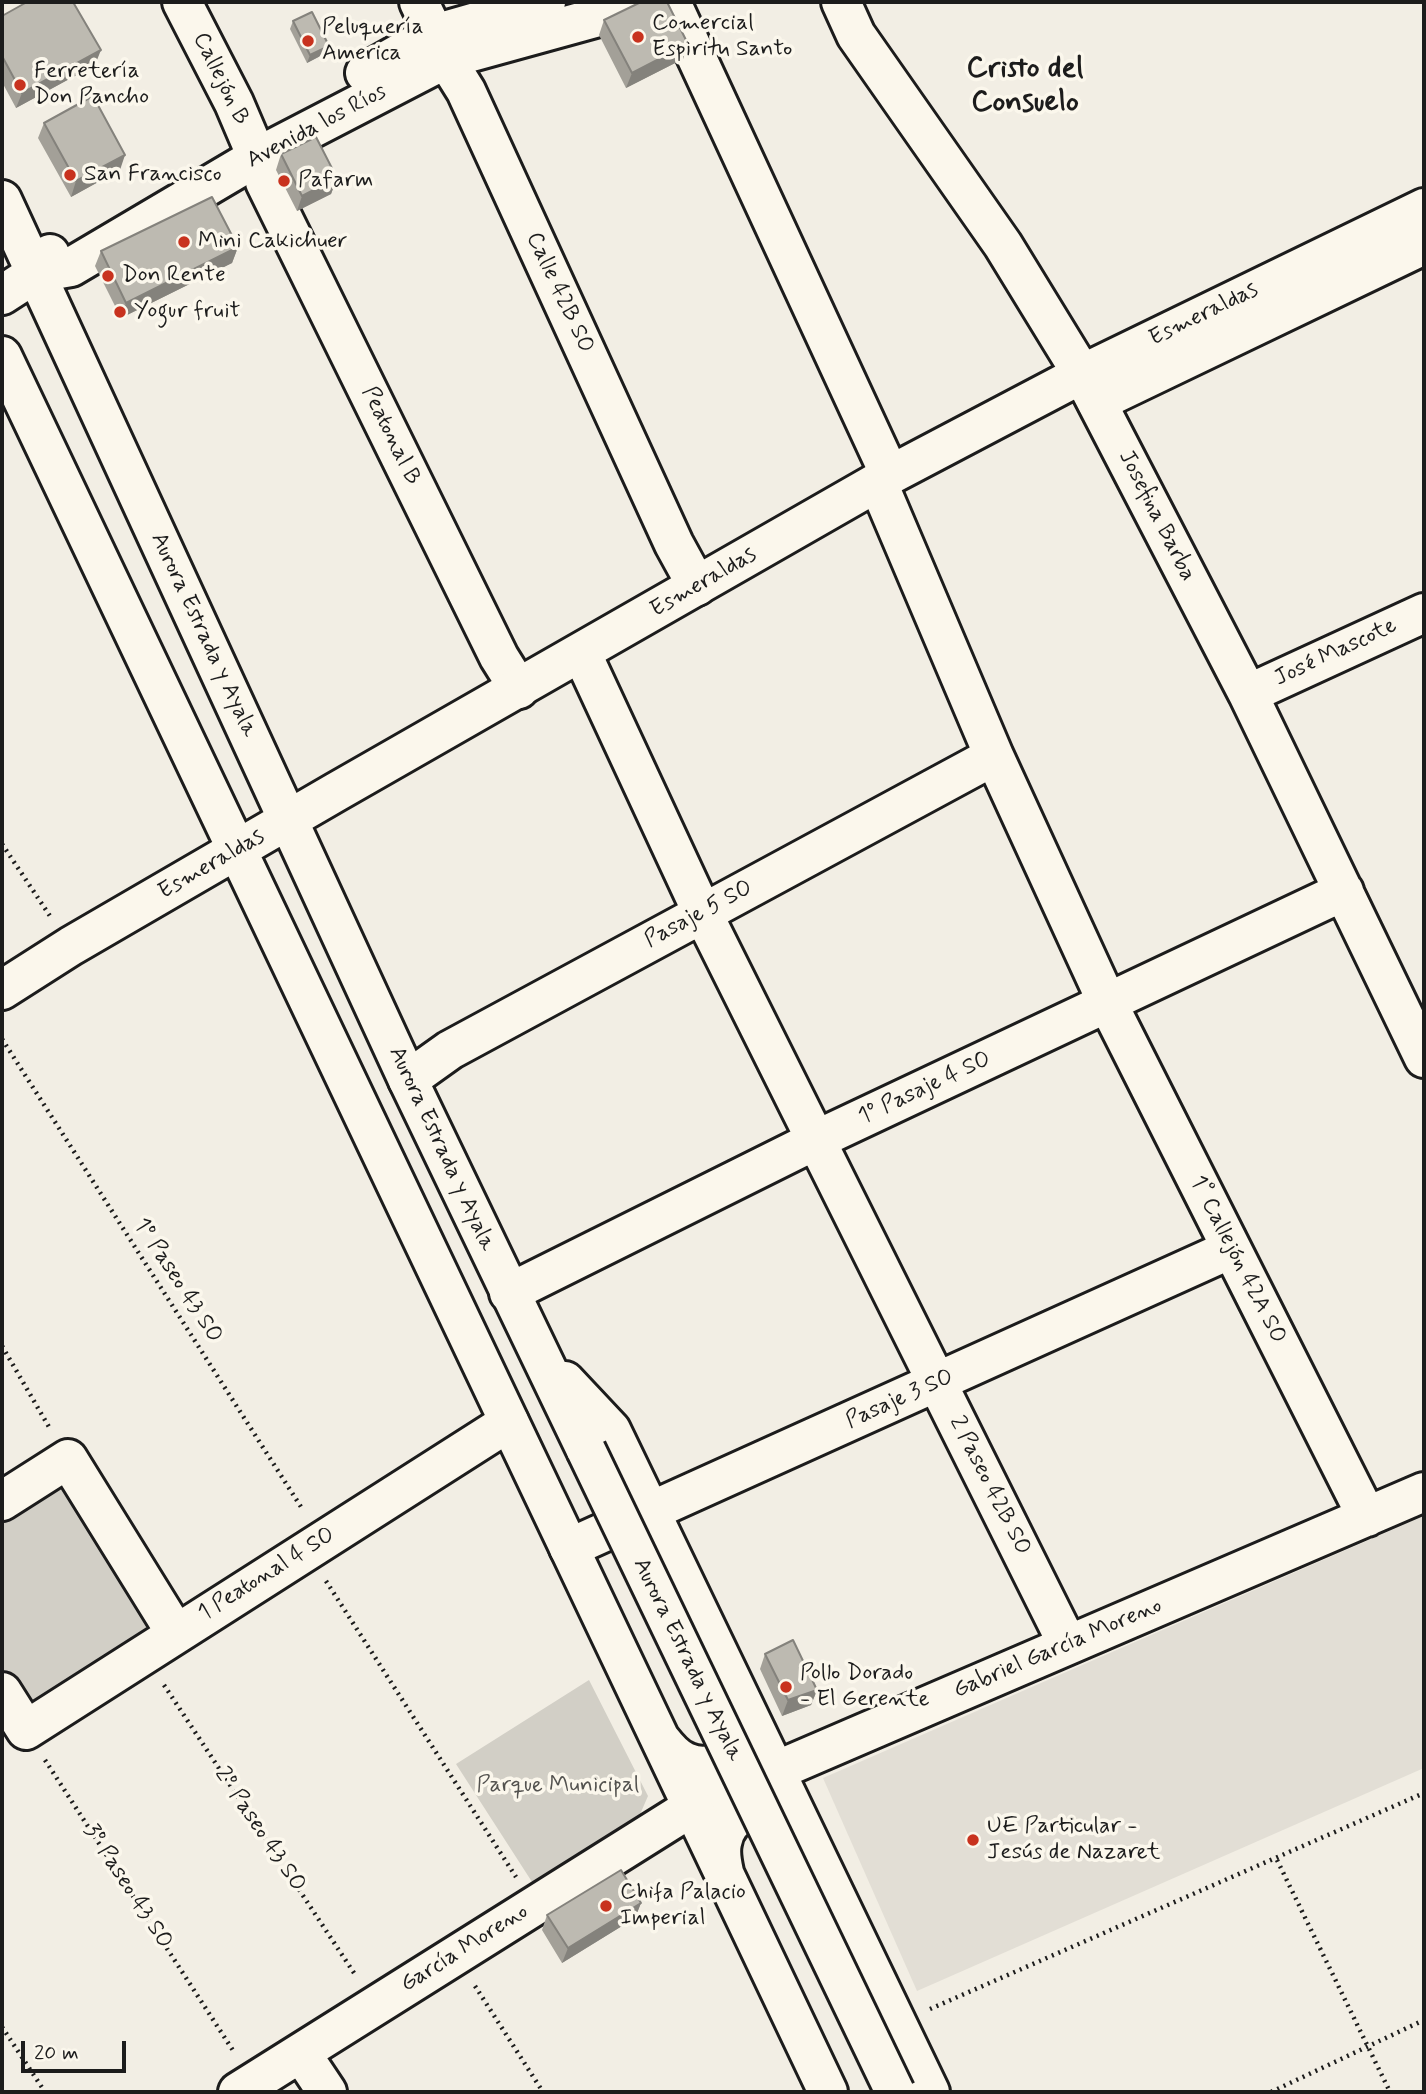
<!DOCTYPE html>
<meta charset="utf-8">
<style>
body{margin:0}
#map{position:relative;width:1426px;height:2094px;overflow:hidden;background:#f2eee4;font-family:Mynerve,sans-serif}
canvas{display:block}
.frame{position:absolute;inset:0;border:4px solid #1c1c1c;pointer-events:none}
.scale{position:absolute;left:21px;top:2041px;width:105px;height:32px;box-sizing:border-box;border:4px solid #1c1c1c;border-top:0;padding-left:9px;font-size:21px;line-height:24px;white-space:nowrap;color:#1c1c1c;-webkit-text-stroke:5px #fbf7ec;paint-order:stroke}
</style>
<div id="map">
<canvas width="1426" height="2094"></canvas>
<div class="frame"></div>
<div class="scale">20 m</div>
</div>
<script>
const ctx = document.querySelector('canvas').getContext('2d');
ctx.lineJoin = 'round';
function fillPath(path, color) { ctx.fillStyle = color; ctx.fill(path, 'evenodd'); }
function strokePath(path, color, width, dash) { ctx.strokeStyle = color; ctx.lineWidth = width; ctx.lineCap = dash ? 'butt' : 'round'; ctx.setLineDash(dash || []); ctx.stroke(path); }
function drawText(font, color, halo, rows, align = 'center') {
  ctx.font = font + ' Mynerve,sans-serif'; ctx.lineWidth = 7; ctx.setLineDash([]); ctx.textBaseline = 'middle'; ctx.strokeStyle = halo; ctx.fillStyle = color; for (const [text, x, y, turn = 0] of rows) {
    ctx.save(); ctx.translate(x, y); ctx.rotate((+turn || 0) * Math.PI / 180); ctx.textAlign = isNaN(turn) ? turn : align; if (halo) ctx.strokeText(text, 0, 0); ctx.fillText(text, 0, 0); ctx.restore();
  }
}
fillPath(new Path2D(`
 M1424,1516V1768L917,1991L823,1778Z`), '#e2ded5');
fillPath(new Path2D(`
 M59,1477L157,1628L29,1713L2,1671V1514Z
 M589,1680L648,1796L638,1819L534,1885L456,1764Z`), '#d2cfc6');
const street = new Path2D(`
 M182,2L234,103L257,157
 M419,2L446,59L466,91L674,544L697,586
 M671,2L890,475
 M841,2L856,35L1003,245L1082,374L1248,694L1424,1058
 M265,182L499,657L519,689
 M878,483L994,756L1107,1002L1367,1517
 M582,654L702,912L1068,1645
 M1248,694L1424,613
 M408,1080L450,1050L994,756
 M509,1293L816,1140L1344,891
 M2,1501L68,1459L175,1632
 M569,1548L1231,1249
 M2,1692L26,1730L509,1422
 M301,2053L327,2092
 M238,2092L692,1807L1424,1492`);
const secondary = new Path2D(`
 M365,73L434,34L546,2
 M2,200L408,1080L586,1450
 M36,273L71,267L257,157L446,59L653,2
 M2,295L36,273L50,254
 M2,356L828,2092
 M1097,402L1424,245
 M2,990L71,946L336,792L890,475L1082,374L1424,208
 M565,1381L611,1430L930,2092
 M661,1740C668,1749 675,1758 686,1762C713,1774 744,1754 746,1725
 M724,1872C722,1863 720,1852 722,1843C727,1812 763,1799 788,1815`);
strokePath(street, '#1c1c1c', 44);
strokePath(secondary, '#1c1c1c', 44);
strokePath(new Path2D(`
 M2,844L50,916
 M2,1039L303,1510
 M2,1346L49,1427
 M326,1581L516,1877
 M164,1685L356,1976
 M45,1760L234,2052
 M1277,1860L1390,2092
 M475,1986L543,2092
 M930,2009L1424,1793
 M2,2027L45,2092
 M1271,2092L1424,2020`), '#1c1c1c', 4.5, [2, 5]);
strokePath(street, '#fbf7ec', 38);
strokePath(secondary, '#fbf7ec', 38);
const secondaryBridge = new Path2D(`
 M586,1450L895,2092`);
strokePath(secondaryBridge, '#1c1c1c', 44, []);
strokePath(secondaryBridge, '#fbf7ec', 38);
fillPath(new Path2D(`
 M2,16L95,65L16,108L2,82Z
 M604,20L688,44L683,59L626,88L599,35Z
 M293,21L326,53L307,63L290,29Z
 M44,123L120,170L71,197L38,138Z
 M281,154L337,178L331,194L297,211L276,170Z
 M238,247L232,263L121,318L95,266L101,251Z
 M765,1654L817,1690L811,1705L782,1716L760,1669Z
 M641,1903L635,1918L562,1963L542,1930L547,1915Z`), '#a3a098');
fillPath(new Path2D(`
 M688,44L683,59L626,88L632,73Z
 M329,46L326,53L307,63L310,55Z
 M101,50L95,65L16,108L22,93Z
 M125,155L120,170L71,197L76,181Z
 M337,178L331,194L297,211L302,196Z
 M238,247L232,263L121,318L126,303Z
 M817,1690L811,1705L782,1716L788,1700Z
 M641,1903L635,1918L562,1963L568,1948Z`), '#84827c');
const building = new Path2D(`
 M27,2H73L101,50L22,93L2,56V16Z
 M641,2H667L688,44L632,73L604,20Z
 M312,12L329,46L310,55L293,21Z
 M93,96L125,155L76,181L44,123Z
 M316,137L337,178L302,196L281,154Z
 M212,197L238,247L126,303L101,251Z
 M793,1640L817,1690L788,1700L765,1654Z
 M621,1870L641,1903L568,1948L547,1915Z`);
fillPath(building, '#bdbab1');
strokePath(building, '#84827c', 2);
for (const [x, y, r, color] of [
 [638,37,7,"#c8321e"],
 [308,41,7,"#c8321e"],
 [20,85,7,"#c8321e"],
 [70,175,7,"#c8321e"],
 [284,181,7,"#c8321e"],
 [184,242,7,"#c8321e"],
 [108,276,7,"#c8321e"],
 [120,312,7,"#c8321e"],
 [786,1687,7,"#c8321e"],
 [973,1840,7,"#c8321e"],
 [606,1906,7,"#c8321e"]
]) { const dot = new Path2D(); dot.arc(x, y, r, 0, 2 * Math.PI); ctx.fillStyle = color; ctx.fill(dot); strokePath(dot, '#fbf7ec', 2.5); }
drawText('23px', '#1c1c1c', '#fbf7ec', [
 ["Comercial",652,24],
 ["Espiritu Santo",652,50],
 ["Peluquería",322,28],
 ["America",322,54],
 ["Ferretería",34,72],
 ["Don Pancho",34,98],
 ["San Francisco",84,175],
 ["Pafarm",298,181],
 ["Mini Cakichuer",198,242],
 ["Don Rente",122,276],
 ["Yogur fruit",134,312],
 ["Pollo Dorado",800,1674],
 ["- El Gerente",800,1700],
 ["UE Particular -",987,1827],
 ["Jesús de Nazaret",987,1853],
 ["Chifa Palacio",620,1893],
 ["Imperial",620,1919]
], 'left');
drawText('23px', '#1c1c1c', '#fbf7ec', [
 ["Callejón B",220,79,64],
 ["Avenida los Ríos",317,127,-28],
 ["Calle 42B SO",559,293,65],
 ["Esmeraldas",1204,315,-26],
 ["Peatonal B",390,436,64],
 ["Josefina Barba",1156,516,63],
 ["Esmeraldas",704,583,-30],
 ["Aurora Estrada y Ayala",203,635,65],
 ["José Mascote",1336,653,-25],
 ["Esmeraldas",212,865,-30],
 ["Pasaje 5 SO",699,915,-28],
 ["1º Pasaje 4 SO",925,1089,-25],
 ["Aurora Estrada y Ayala",441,1149,65],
 ["1° Callejón 42A SO",1237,1260,63],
 ["1º Paseo 43 SO",177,1281,57],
 ["Pasaje 3 SO",900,1400,-24],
 ["2 Paseo 42B SO",989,1486,63],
 ["1 Peatonal 4 SO",267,1575,-32],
 ["Gabriel García Moreno",1058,1649,-23],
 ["Aurora Estrada y Ayala",687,1660,64],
 ["2º Paseo 43 SO",259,1830,56],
 ["3º Paseo 43 SO",127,1887,57],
 ["García Moreno",465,1949,-32]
]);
drawText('23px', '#53524f', '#fbf7ec', [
 ["Parque Municipal",558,1786]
]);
drawText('bold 30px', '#1c1c1c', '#fbf7ec', [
 ["Cristo del",1025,70],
 ["Consuelo",1025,104]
]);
</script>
